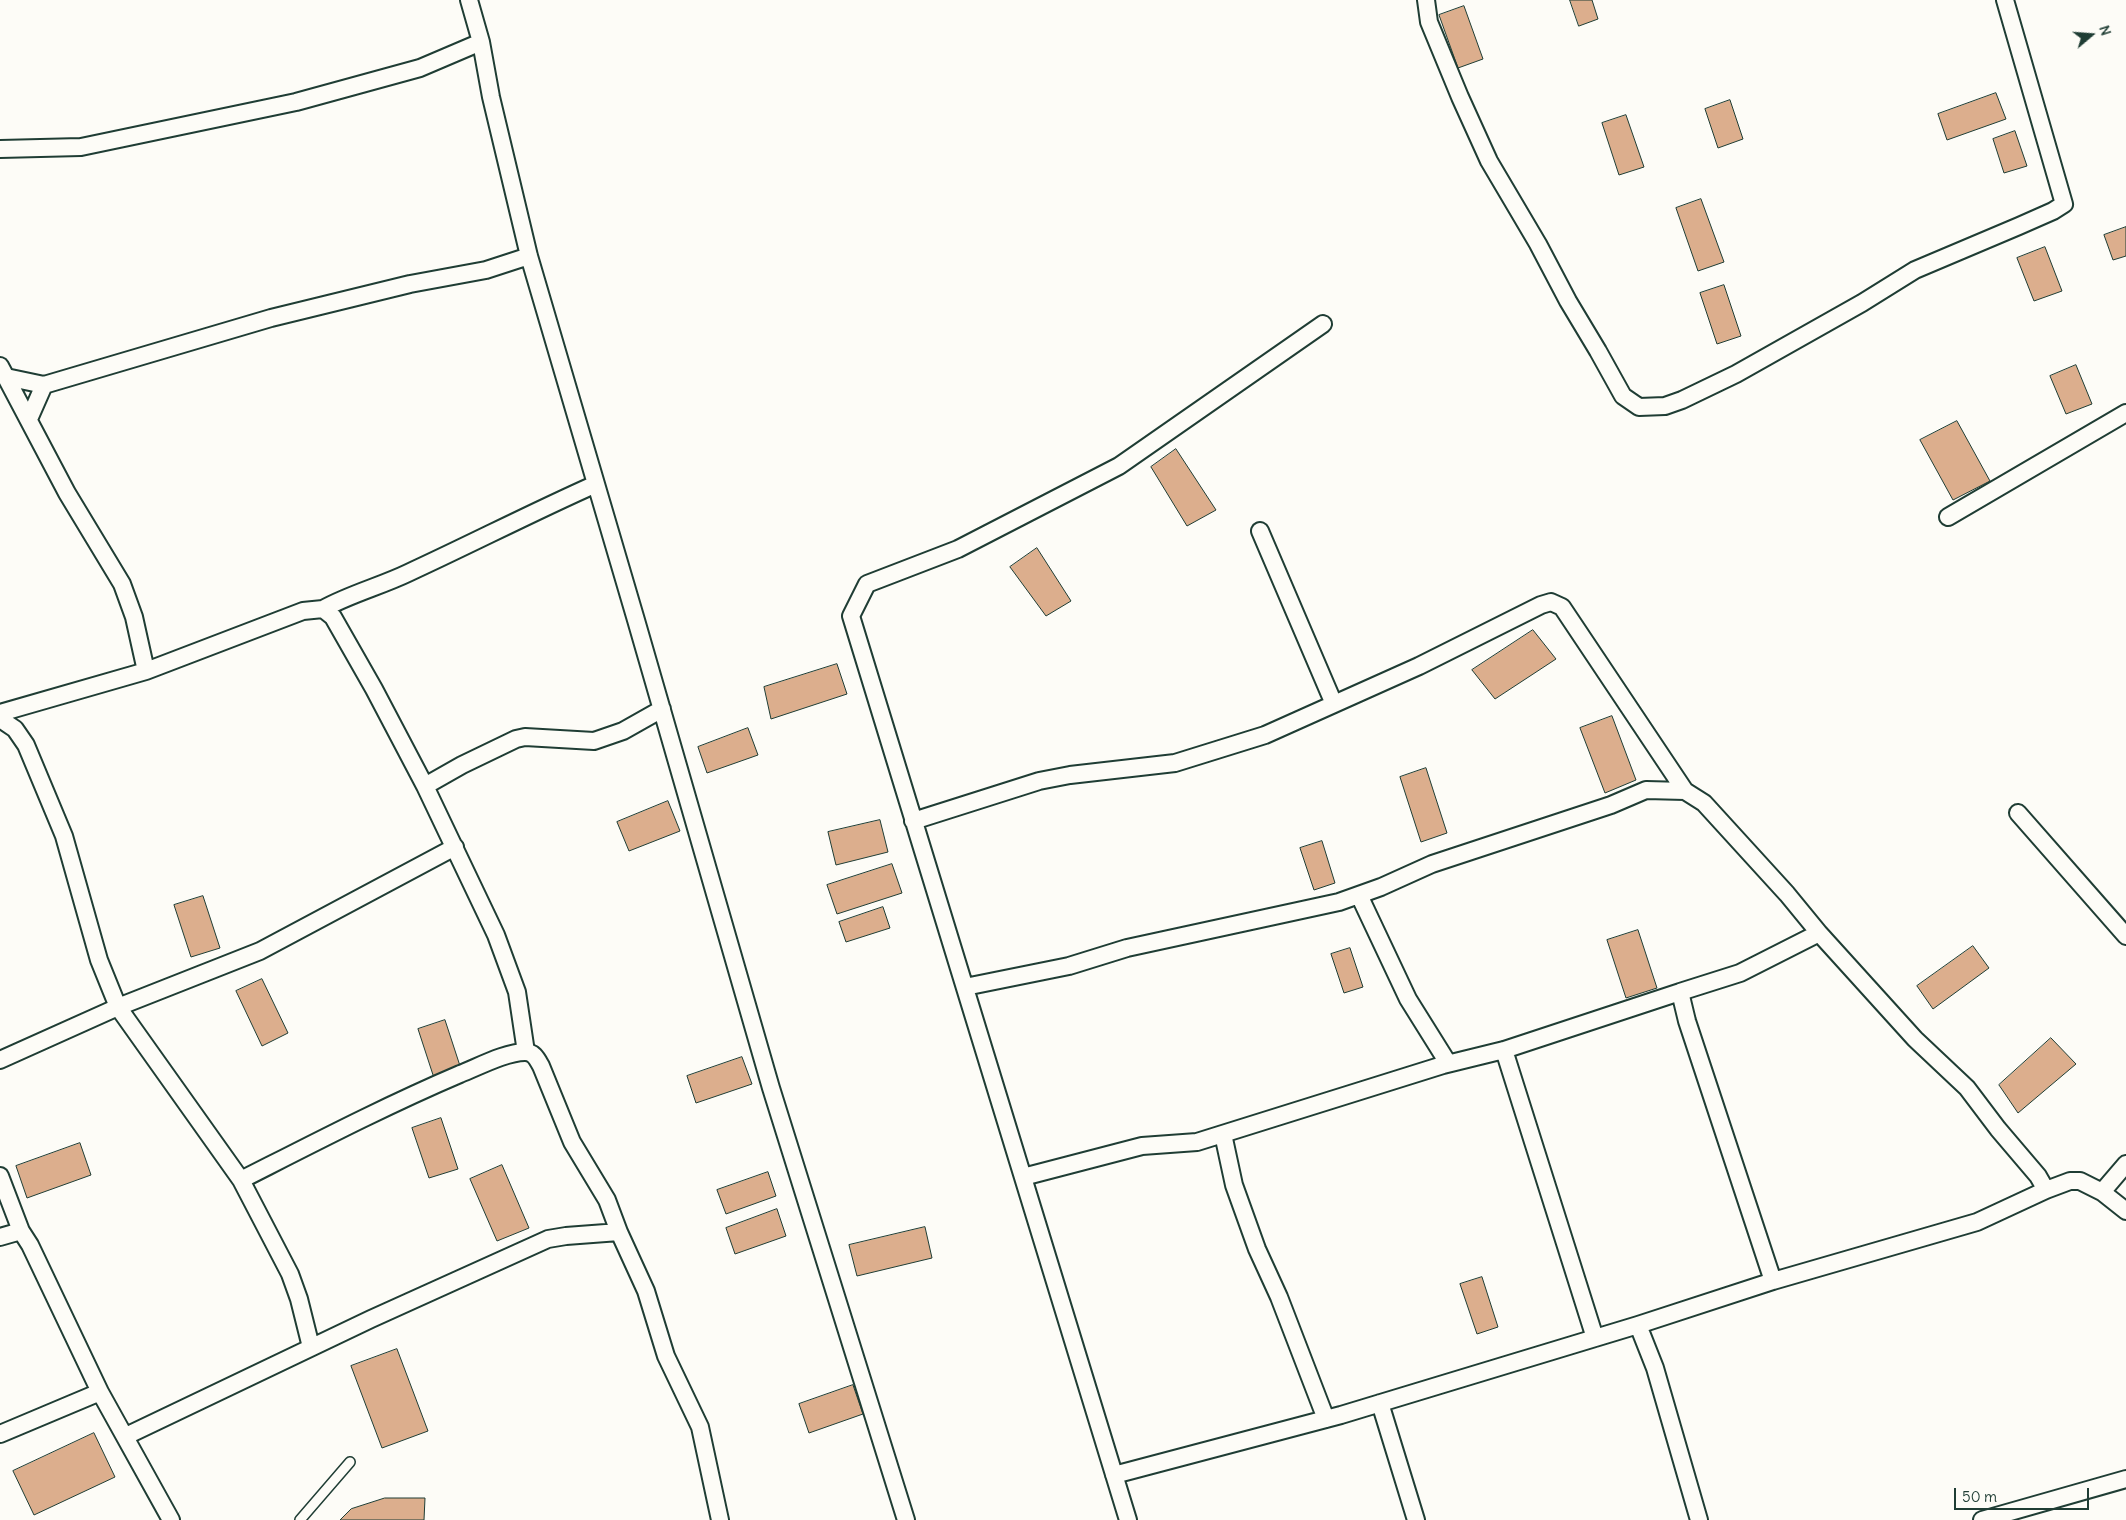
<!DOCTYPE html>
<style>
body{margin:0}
#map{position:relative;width:2126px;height:1520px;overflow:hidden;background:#fdfcf7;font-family:Delius,sans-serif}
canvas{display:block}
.north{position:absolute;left:2066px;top:10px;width:50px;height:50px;-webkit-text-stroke:4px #fdfcf7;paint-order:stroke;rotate:72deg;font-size:14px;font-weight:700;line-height:20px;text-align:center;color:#1f3d34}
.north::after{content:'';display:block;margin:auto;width:18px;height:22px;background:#1f3d34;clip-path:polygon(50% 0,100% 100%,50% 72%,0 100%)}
.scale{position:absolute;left:1954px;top:1488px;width:135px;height:22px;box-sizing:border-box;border:2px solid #1f3d34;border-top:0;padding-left:6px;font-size:15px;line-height:18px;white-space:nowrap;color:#1f3d34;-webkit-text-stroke:4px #fdfcf7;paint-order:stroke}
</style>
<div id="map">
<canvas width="2126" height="1520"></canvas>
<div class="north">N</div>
<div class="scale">50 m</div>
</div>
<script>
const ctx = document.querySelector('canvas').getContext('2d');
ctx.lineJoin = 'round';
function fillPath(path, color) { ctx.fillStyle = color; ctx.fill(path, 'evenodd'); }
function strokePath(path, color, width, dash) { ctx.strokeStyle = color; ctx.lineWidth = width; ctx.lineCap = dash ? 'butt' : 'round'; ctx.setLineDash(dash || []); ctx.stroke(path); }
const building = new Path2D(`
 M1570,0H1592L1598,19L1579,26Z
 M1464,6L1483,59L1458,68L1439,15Z
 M1996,93L2006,119L1947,140L1938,114Z
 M1730,100L1743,139L1718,148L1705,109Z
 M1626,115L1644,167L1619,175L1602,123Z
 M2015,131L2027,166L2004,173L1993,139Z
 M1701,199L1724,262L1698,271L1676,208Z
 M2126,227V256L2113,260L2104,235Z
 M2045,247L2062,291L2034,301L2017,258Z
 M1724,285L1741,336L1717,344L1700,293Z
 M2076,365L2092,404L2066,414L2050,376Z
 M1957,421L1990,481L1953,500L1920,440Z
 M1176,449L1216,510L1187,526L1151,467Z
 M1037,548L1071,601L1046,616L1010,567Z
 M1533,630L1556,659L1495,699L1472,670Z
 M837,664L847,694L771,719L764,687Z
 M1612,716L1636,780L1605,793L1580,728Z
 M748,728L758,755L707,773L698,747Z
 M1426,768L1447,833L1421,842L1400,777Z
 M668,801L680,831L629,851L617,822Z
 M880,820L888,852L836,865L828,832Z
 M1322,841L1335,883L1314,890L1300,848Z
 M892,864L902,893L837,914L827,885Z
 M203,896L220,948L191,957L174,905Z
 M883,907L890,928L846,942L839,922Z
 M1638,930L1657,988L1626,998L1607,940Z
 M1973,946L1989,968L1933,1009L1917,986Z
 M1350,948L1363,987L1344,993L1331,954Z
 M262,979L288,1033L262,1046L236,991Z
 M445,1020L462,1072L435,1081L418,1029Z
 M2051,1038L2076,1064L2018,1113L1999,1085Z
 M742,1057L752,1084L696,1103L687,1076Z
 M441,1118L458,1169L429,1178L412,1128Z
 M80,1143L91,1175L27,1198L16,1166Z
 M502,1165L529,1228L497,1241L470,1179Z
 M768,1172L776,1196L726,1214L717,1190Z
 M777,1209L786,1236L735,1254L726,1228Z
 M925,1227L932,1258L857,1276L849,1245Z
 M1482,1277L1498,1327L1477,1334L1460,1284Z
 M397,1349L428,1431L382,1448L351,1366Z
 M853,1385L863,1414L809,1433L799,1404Z
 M94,1433L115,1477L34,1515L13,1471Z
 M385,1498H425L424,1520H340L351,1509Z`);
fillPath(building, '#dcae8d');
strokePath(building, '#1f3d34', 1);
const service = new Path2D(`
 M300,1520L350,1462`);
const minor = new Path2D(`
 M469,0L481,42L491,97L529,256L636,620L771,1088L906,1520
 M1426,0L1429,22L1460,97L1489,161L1538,244L1568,301L1598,351L1623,396L1639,407L1665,406L1682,400L1736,374L1862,303L1915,270L2019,226L2053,211L2064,204L2005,0
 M0,149L81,147L296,102L420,68L481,42
 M0,366L67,493L122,584L134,617L146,671L0,713
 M6,377L44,385L29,419
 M44,385L271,318L410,284L486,270L529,256
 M1948,517L2126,413
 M1260,531L1334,704
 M323,609C350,594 381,586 408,573C471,544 533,512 596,484
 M146,671L303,611L323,609L333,617L374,689L425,786L496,935L517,992L526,1052
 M0,719L15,729L26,745L64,836L99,960L118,1007L241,1180L290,1274L299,1299L311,1347
 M425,786L462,765L516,739L525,737L594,741L623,731L662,709
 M2018,813L2126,936
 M913,821L1039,781L1070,775L1175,763L1265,735L1419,666L1541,605L1551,602L1562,607L1685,791
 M1359,895L1408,999L1448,1063
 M1819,933L1915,1039L1967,1088L1998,1129L2038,1176L2046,1190
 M965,987L1069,966L1127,948L1339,902L1381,887L1432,864L1611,805L1646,790L1685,791L1704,803L1787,894L1819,933L1740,973L1680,992L1687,1021L1773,1281
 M1504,1050L1595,1338
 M0,1060L118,1007L260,951L455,847
 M1223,1134L1234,1185L1257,1249L1279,1297L1326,1419
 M0,1176L21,1231L30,1245L100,1392
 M1023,1177L1142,1146L1197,1142L1443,1065L1504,1050L1680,992
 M241,1180C314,1143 385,1106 460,1074C478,1067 506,1052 525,1052C534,1052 537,1059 541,1066L572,1142L607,1200L619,1232
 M2102,1192L2126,1164
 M0,1237L21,1231
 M1638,1325L1655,1368L1699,1520
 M1380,1403L1416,1520
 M0,1434L100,1392L171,1520
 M126,1436L371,1319L548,1239L566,1236L619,1232L646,1291L666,1356L700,1427L720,1520
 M1114,1475L1341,1415L1638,1325L1773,1281L1977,1222L2046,1190L2070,1181H2080L2102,1192L2126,1211
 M1128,1520L851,616L867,584L958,549L1119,466L1323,324
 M1982,1520L2126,1479`);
strokePath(service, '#1f3d34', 12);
strokePath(minor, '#1f3d34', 20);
strokePath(service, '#fdfcf7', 9);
strokePath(minor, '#fdfcf7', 16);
</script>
